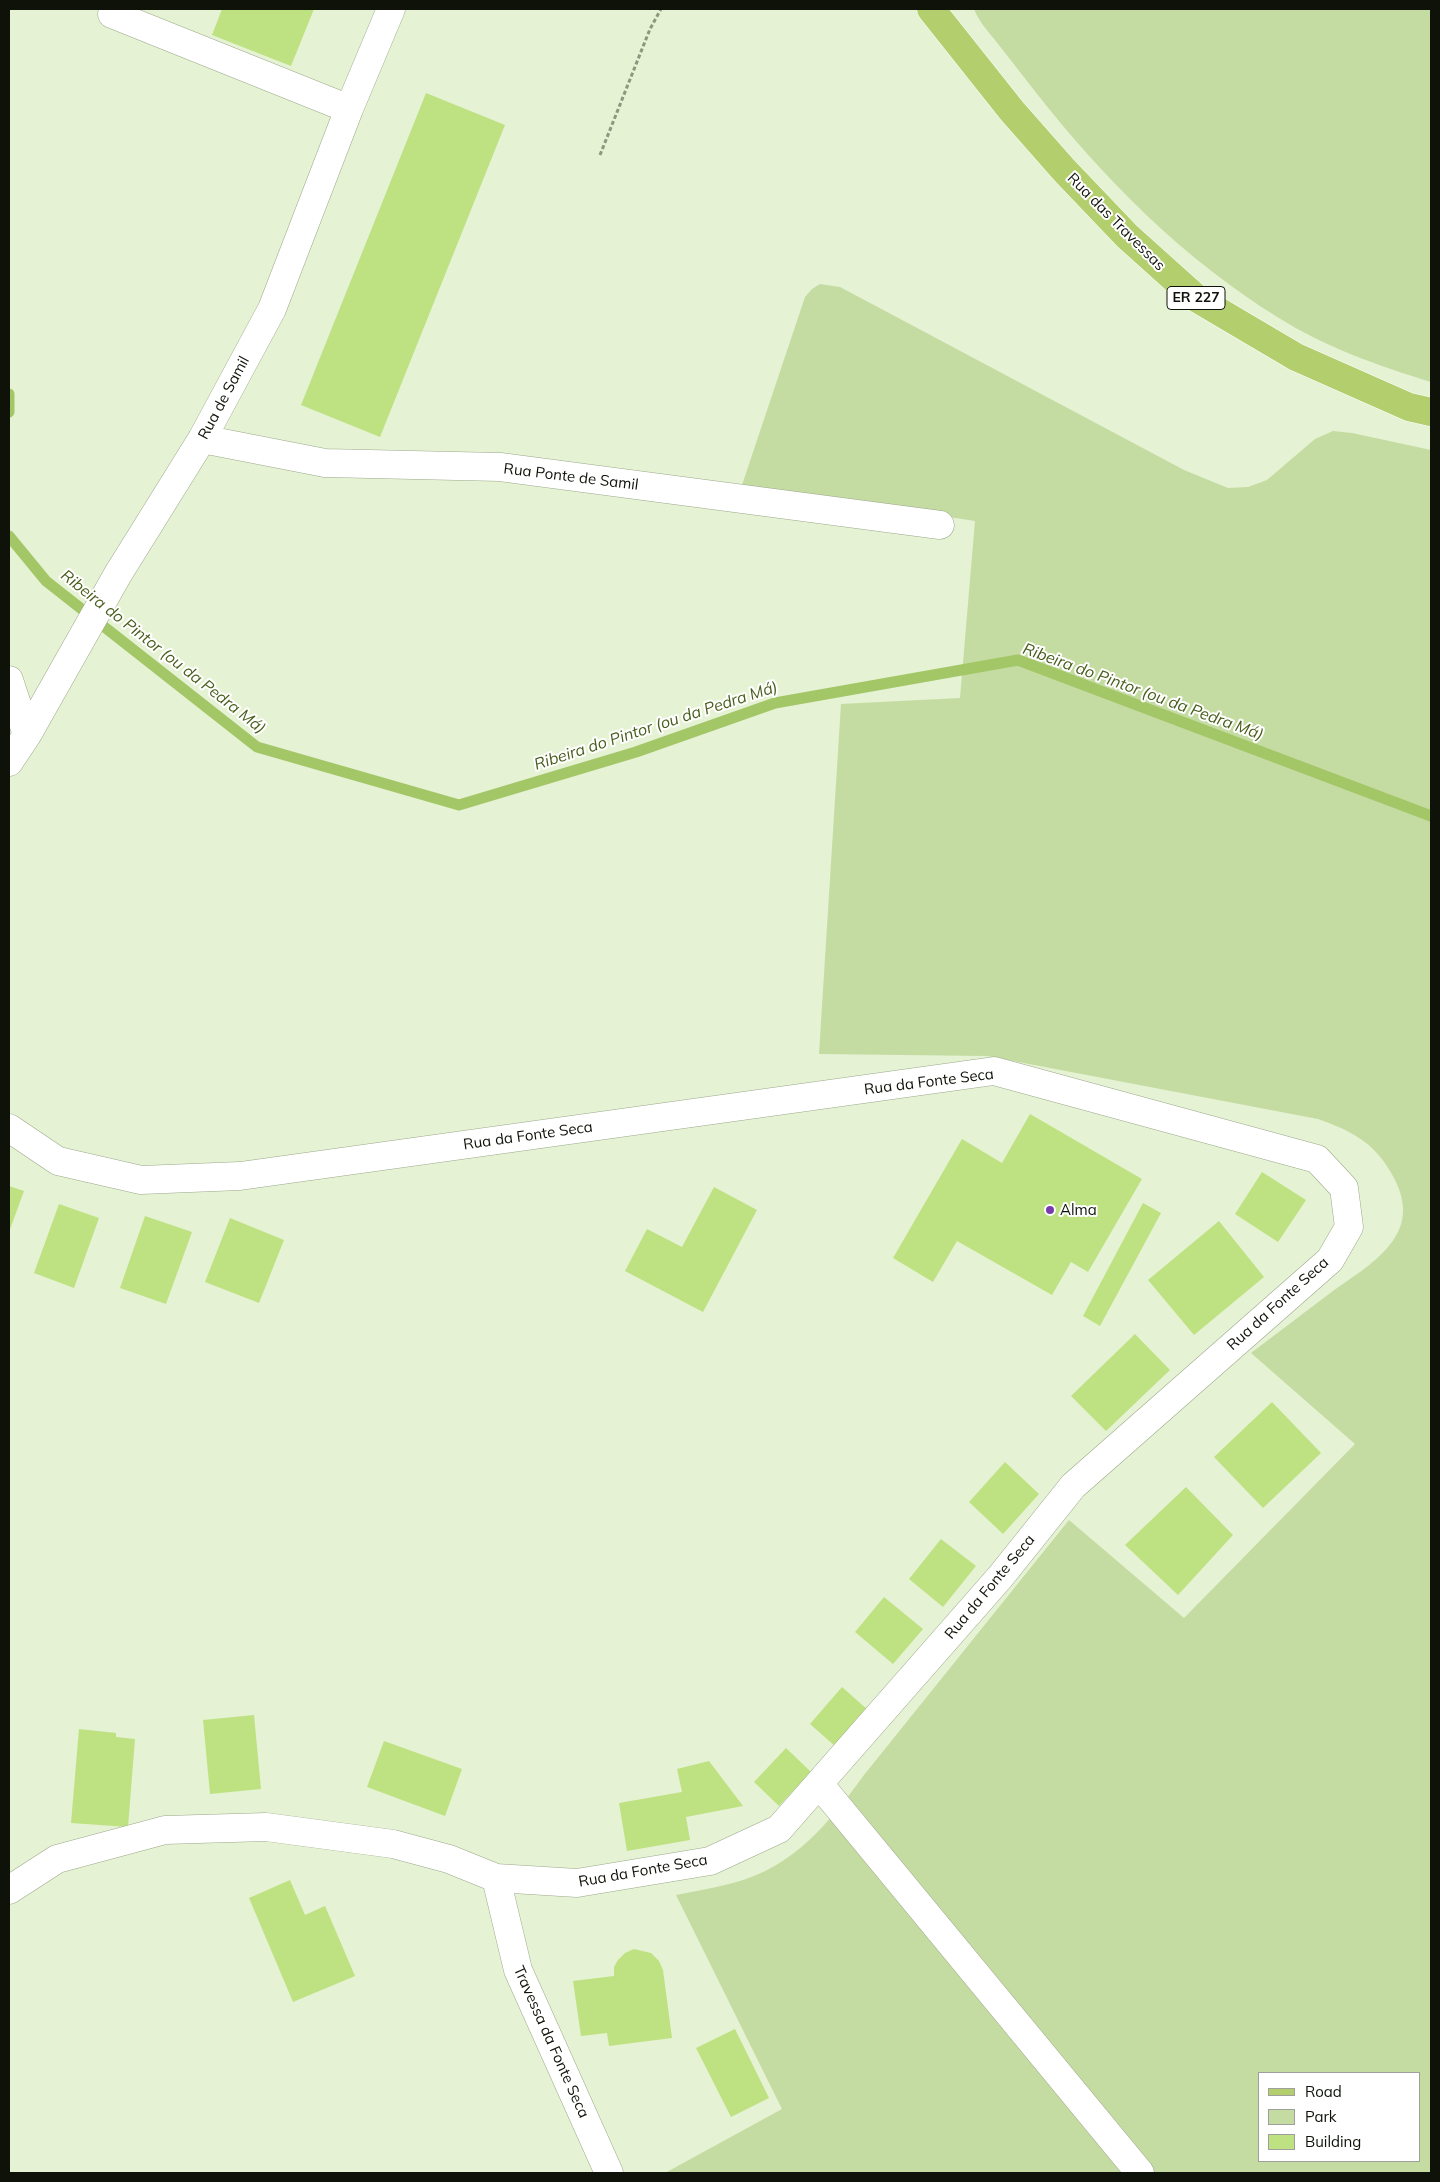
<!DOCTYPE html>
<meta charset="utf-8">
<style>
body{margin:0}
#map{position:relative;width:1440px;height:2182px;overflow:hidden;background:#e5f2d3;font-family:Mulish,sans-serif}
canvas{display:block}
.frame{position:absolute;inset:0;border:10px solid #0e1208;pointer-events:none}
.legend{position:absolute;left:1258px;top:2072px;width:162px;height:90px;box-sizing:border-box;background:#fff;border:1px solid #9fa09c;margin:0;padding:6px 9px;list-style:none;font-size:15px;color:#0e1208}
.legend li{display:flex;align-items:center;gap:10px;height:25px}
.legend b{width:25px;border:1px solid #9fa09c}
</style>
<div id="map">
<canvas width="1440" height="2182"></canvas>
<div class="frame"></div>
<ul class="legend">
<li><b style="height:6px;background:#b3ce6d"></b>Road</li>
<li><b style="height:14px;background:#c4dba1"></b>Park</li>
<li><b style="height:14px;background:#bee282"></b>Building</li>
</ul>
</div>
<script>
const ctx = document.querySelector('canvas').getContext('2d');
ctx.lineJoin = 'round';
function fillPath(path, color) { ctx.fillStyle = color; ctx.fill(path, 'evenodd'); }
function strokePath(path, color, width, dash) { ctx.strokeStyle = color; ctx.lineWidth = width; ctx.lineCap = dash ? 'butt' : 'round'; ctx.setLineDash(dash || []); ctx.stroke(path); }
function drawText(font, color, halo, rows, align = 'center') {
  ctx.font = font + ' Mulish,sans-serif'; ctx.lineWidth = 4; ctx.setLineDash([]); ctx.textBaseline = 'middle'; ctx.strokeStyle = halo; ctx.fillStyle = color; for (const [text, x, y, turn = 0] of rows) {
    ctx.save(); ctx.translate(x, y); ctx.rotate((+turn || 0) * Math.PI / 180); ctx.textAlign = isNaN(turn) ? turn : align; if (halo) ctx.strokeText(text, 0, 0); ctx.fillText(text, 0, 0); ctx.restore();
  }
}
fillPath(new Path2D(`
 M974,9H1431V382C1379,366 1325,347 1279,318C1183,259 1103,178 1034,90C1021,73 1008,57 995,40C987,30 978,20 974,9Z
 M820,284L840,287L1184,470L1228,488L1248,487L1267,480L1315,439L1333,431L1352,433L1431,450V2173H665L782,2109L676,1895C695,1891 714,1888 733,1883C794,1867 829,1823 864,1775L1069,1520L1184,1618L1355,1444L1251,1353C1279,1332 1306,1311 1333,1291C1355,1275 1386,1257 1398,1232C1407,1214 1403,1195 1394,1178C1376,1143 1352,1131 1318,1119L987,1056L819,1054L841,704L960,698L975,521L742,485L805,297L812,289ZM1259,2073H1419V2161H1259Z`), '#c4dba1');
strokePath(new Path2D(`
 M9,394V412
 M9,536L46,581L257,747L459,805L636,752L775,703L1018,660L1431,816`), '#a3c667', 11);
fillPath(new Path2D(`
 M222,9H314L291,66L212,35Z
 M426,93L505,125L380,437L301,405Z
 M1030,1114L1142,1179L1088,1272L1071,1262L1052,1295L957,1241L933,1282L893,1258L962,1139L1002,1163Z
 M1262,1172L1306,1200L1278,1242L1235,1214Z
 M9,1186L24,1191L9,1232Z
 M714,1187L757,1210L703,1312L625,1271L647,1229L682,1247Z
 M1143,1203L1161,1213L1100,1326L1083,1316Z
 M59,1204L99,1218L74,1288L34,1273Z
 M145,1216L192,1232L166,1304L120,1288Z
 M230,1218L284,1240L259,1303L205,1282Z
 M1219,1221L1264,1277L1194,1335L1148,1280Z
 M1135,1334L1170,1370L1106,1431L1071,1396Z
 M1272,1402L1321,1453L1263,1508L1214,1457Z
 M1005,1462L1039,1494L1003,1534L969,1502Z
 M1186,1487L1233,1535L1178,1595L1125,1545Z
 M941,1539L976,1566L943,1607L909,1579Z
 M884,1597L923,1629L893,1664L855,1632Z
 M842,1687L868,1710L836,1747L810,1724Z
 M254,1715L261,1789L210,1794L203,1720Z
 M79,1729L116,1733V1737L135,1739L128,1827L71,1823Z
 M384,1741L462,1769L445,1816L367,1787Z
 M786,1748L811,1772L779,1806L754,1782Z
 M709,1761L743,1806L686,1817L690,1840L627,1851L619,1803L682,1792L677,1769Z
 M290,1880L305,1915L325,1906L355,1976L293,2002L249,1898Z
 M634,1949L651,1953L659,1961L663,1970L672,2038L609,2046L607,2033L581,2036L573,1981L614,1976V1967L618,1960L625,1953Z
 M735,2029L769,2098L731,2117L696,2048Z`), '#bee282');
const minor = new Path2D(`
 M115,9L112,14L349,109
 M202,439L325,463L500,467L940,525
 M9,680L27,735
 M9,762L27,735L118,574L202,439L272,309L349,109L391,9
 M9,1128L58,1161L141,1180L240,1176L994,1071L1317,1159L1344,1188L1349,1227L1330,1260L1073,1486L1001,1576L779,1829L710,1861L577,1883L496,1878L449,1859L393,1844L266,1827L165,1830L57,1859L9,1890
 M820,1785L1140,2173
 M496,1878L518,1970L609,2173`);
const major = new Path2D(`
 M931,9L1012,111L1064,170L1127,236L1196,298L1296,357L1409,407L1431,412`);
strokePath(minor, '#9ca88b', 29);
strokePath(major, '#fff', 29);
strokePath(new Path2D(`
 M600,155L650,29L661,9`), '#8d967f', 3, [4, 2.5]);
strokePath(minor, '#fff', 28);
strokePath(major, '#b3ce6d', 28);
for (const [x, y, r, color] of [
 [1050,1210,5,"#7a3aaf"]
]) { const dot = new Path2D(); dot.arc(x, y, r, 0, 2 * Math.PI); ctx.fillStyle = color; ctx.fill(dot); strokePath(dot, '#fff', 2); }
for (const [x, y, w] of [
 [1196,298,58]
]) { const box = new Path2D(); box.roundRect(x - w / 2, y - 11.5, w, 23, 4); ctx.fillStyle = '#fff'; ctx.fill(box); strokePath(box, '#0e1208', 1); }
drawText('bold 14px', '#0e1208', null, [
 ["ER 227",1196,298]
]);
drawText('15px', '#0e1208', '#fff', [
 ["Rua das Travessas",1116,222,45],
 ["Rua de Samil",224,398,-62],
 ["Rua Ponte de Samil",571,477,7],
 ["Rua da Fonte Seca",929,1082,-7],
 ["Rua da Fonte Seca",528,1136,-8],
 ["Rua da Fonte Seca",1278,1304,-42],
 ["Rua da Fonte Seca",990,1587,-50],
 ["Rua da Fonte Seca",643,1871,-10],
 ["Travessa da Fonte Seca",551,2042,66]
]);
drawText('15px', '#0e1208', '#fff', [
 ["Alma",1060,1210]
], 'left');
drawText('italic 16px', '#485e1b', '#fff', [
 ["Ribeira do Pintor (ou da Pedra Má)",163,652,38],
 ["Ribeira do Pintor (ou da Pedra Má)",1143,692,20],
 ["Ribeira do Pintor (ou da Pedra Má)",656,726,-18]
]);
</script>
